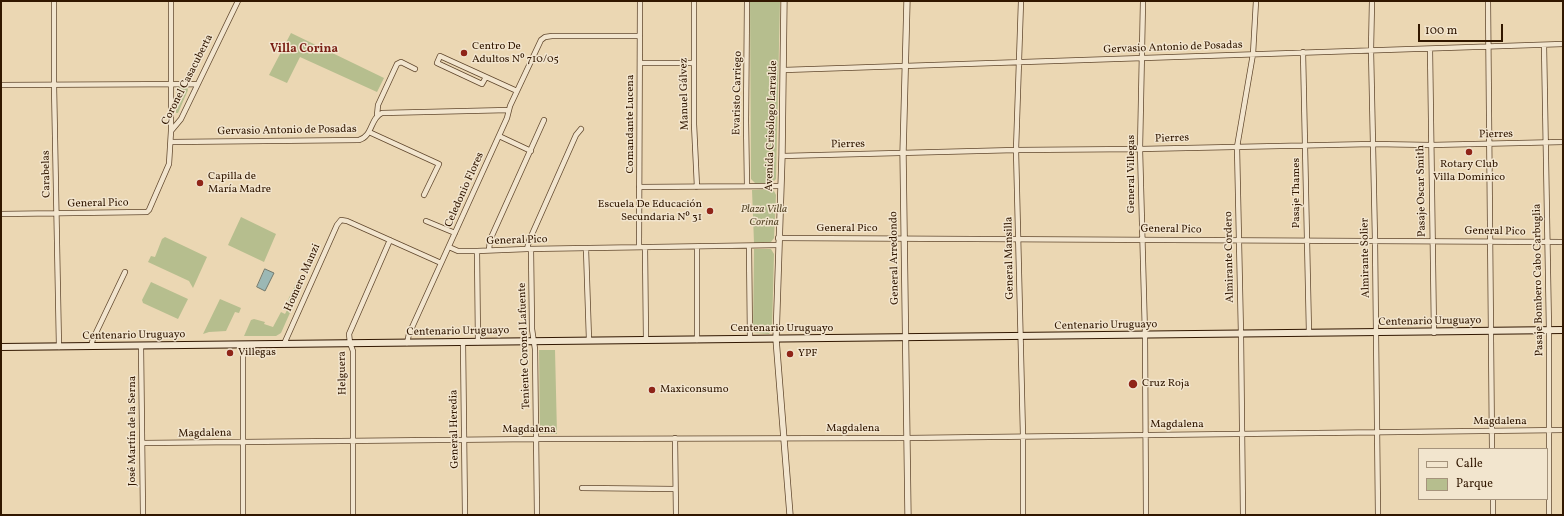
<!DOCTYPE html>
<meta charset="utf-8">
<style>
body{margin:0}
#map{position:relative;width:1564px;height:516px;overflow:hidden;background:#ebd7b3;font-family:Vollkorn,serif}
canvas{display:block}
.frame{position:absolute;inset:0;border:2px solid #311700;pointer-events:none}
.legend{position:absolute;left:1418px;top:448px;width:130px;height:52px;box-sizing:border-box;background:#f2e5ce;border:1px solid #a5937c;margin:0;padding:5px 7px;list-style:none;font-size:12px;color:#311700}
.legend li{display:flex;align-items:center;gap:8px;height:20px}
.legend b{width:20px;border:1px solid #a5937c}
.scale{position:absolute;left:1418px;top:24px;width:85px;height:18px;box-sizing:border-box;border:2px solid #311700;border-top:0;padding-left:5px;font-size:12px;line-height:14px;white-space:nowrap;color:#311700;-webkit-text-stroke:3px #f2e5ce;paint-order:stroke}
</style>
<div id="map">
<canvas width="1564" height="516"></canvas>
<div class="frame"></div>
<ul class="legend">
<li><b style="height:5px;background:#f2e5ce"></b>Calle</li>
<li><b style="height:11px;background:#b6be8e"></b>Parque</li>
</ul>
<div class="scale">100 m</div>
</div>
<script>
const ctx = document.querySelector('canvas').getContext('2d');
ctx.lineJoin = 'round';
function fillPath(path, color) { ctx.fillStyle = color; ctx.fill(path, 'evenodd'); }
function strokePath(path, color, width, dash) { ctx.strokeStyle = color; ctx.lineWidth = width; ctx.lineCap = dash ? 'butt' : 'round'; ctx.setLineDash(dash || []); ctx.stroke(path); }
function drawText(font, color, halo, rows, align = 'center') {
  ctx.font = font + ' Vollkorn,serif'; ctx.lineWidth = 3; ctx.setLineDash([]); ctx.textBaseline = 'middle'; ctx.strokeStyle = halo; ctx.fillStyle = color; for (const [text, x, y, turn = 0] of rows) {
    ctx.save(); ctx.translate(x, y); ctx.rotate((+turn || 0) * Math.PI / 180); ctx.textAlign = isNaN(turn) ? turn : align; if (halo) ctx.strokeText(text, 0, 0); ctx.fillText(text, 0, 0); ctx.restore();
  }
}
fillPath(new Path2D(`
 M750,1H780L776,179L772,183H755L751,179Z
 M291,33L384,78L377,92L300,57L287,83L269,75Z
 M176,87H187L188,90L178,113H176Z
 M771,189L774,191L776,195L774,238L771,242L754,243L752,190Z
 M241,217L276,234L264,262L228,245Z
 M165,237L207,257L193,288L189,281L148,262L151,256L155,257L162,239Z
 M754,249H771L774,254L772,330L769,334L755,333L753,331Z
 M299,277L305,279L281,333L276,336H244L251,320L254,319L265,322L264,324L273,327L281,312L285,314L288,308L286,304Z
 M151,282L188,299L178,319L143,303L142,300Z
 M220,299L241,308L239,313L235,312L226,331L209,332L203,334Z
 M539,350H555L557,434H540Z`), '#b6be8e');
const water = new Path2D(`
 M265,269L274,273L265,291L257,287Z`);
fillPath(water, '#9bb8b5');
strokePath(water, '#71786d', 1);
const minor = new Path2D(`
 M54,1V85L59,347
 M171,1V131
 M694,1V124L697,187
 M1021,1L1016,150L1023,436V515
 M1143,1L1140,149L1145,335L1146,515
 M1372,1L1371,50L1375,240L1378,515
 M1488,1L1492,449
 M1544,45L1549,330V515
 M1430,49L1434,333
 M1303,52L1309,333
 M640,63H694
 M784,70L1563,44
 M486,77L482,84L437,63L440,56L517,91
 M1,85L197,84
 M377,115L378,105L397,64L401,62L415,69
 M369,132L439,164L424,195
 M499,136L531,151
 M171,142L359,140C373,136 370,118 382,113L509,110
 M782,156L1016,150L1140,149L1373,144L1431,145L1563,142
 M747,186L746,121L747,1
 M639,187L780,186
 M1,214L147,212L149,210L169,164L171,131L181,119L238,1
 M426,221L455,233
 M778,238L1563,242
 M749,246L750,339
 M449,247L458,251H477L527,249L778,245
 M639,247L640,1
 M645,247L646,340
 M527,249L529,241L576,135L581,129
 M531,249L532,329L535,349L537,515
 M586,249L589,340
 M489,250L490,240L544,120
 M477,251L478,342
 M697,340V247
 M463,342L465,515
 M407,343L409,334L507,118L510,106L541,40L545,37L552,36H640
 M284,344L337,225L341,220L347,221L441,263
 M243,345V515
 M91,346L93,339L125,272
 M141,346L143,515
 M675,438L676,515
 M142,443L537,439L907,438L1563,430
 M582,488L675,489
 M1493,499V515
 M353,515V351L350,343L349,334L390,240
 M1243,515L1241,335L1237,147L1253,54L1256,1`);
const tertiary = new Path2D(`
 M784,1L782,156L776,339L790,515
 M907,1L903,153L908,515`);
const secondary = new Path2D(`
 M1,347L1563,330`);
strokePath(minor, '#60472d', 6);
strokePath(tertiary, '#60472d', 7);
strokePath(secondary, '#311700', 8);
strokePath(minor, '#f2e5ce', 4.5);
strokePath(tertiary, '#f2e5ce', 5.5);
strokePath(secondary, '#f2e5ce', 6);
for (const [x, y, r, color] of [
 [464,53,4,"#8f2418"],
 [1469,152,4,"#8f2418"],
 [200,183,4,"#8f2418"],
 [710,211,4,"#8f2418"],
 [230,353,4,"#8f2418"],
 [790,354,4,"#8f2418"],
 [1133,384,5,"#8f2418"],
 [652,390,4,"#8f2418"]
]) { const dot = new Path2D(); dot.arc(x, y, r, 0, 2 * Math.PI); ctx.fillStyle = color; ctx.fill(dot); strokePath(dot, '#f2e5ce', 1.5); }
drawText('11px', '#311700', '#f2e5ce', [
 ["Centro De",472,47],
 ["Adultos Nº 710/05",472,60],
 ["Rotary Club",1469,165,"center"],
 ["Villa Dominico",1469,178,"center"],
 ["Capilla de",208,177],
 ["María Madre",208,190],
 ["Escuela De Educación",702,205,"right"],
 ["Secundaria Nº 31",702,218,"right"],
 ["Villegas",238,353],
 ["YPF",798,354],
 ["Cruz Roja",1142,384],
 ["Maxiconsumo",660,390]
], 'left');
drawText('11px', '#311700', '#f2e5ce', [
 ["Gervasio Antonio de Posadas",1173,48,-2],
 ["Coronel Casacuberta",188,80,-63],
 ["Evaristo Carriego",738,93,-89],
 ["Manuel Gálvez",685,94,-91],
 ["Comandante Lucena",631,124,-90],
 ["Avenida Crisólogo Larralde",772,126,-88],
 ["Gervasio Antonio de Posadas",287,131,-1],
 ["Pierres",1496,135,-1],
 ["Pierres",1172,139,-2],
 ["Pierres",848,145,-1],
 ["Carabelas",47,174,-91],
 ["General Villegas",1132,174,-90],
 ["Celedonio Flores",465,190,-66],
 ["Pasaje Oscar Smith",1422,191,-91],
 ["Pasaje Thames",1297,193,-90],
 ["General Pico",98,204,-1],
 ["General Pico",847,229],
 ["General Pico",1171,230,1],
 ["General Pico",1495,232,1],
 ["General Pico",517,241,-2],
 ["Almirante Cordero",1230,257,-91],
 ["General Arredondo",895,258,-91],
 ["General Mansilla",1010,258,-91],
 ["Almirante Solier",1366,258,-91],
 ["Homero Manzi",303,278,-66],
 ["Pasaje Bombero Cabo Carbuglia",1539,280,-91],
 ["Centenario Uruguayo",1430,322,-1],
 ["Centenario Uruguayo",1106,326,-1],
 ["Centenario Uruguayo",782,329],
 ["Centenario Uruguayo",458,332,-1],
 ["Centenario Uruguayo",134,336,-1],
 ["Teniente Coronel Lafuente",525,346,-92],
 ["Helguera",343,373,-91],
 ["Magdalena",1500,422],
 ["Magdalena",1177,425],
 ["General Heredia",455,429,-91],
 ["Magdalena",853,429],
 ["Magdalena",529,430],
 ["José Martín de la Serna",133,431,-90],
 ["Magdalena",205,434,-1]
]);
drawText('italic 11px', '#59492b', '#f2e5ce', [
 ["Plaza Villa",764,210],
 ["Corina",764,223]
]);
drawText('bold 12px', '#7a1f14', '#f2e5ce', [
 ["Villa Corina",304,50]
]);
</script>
